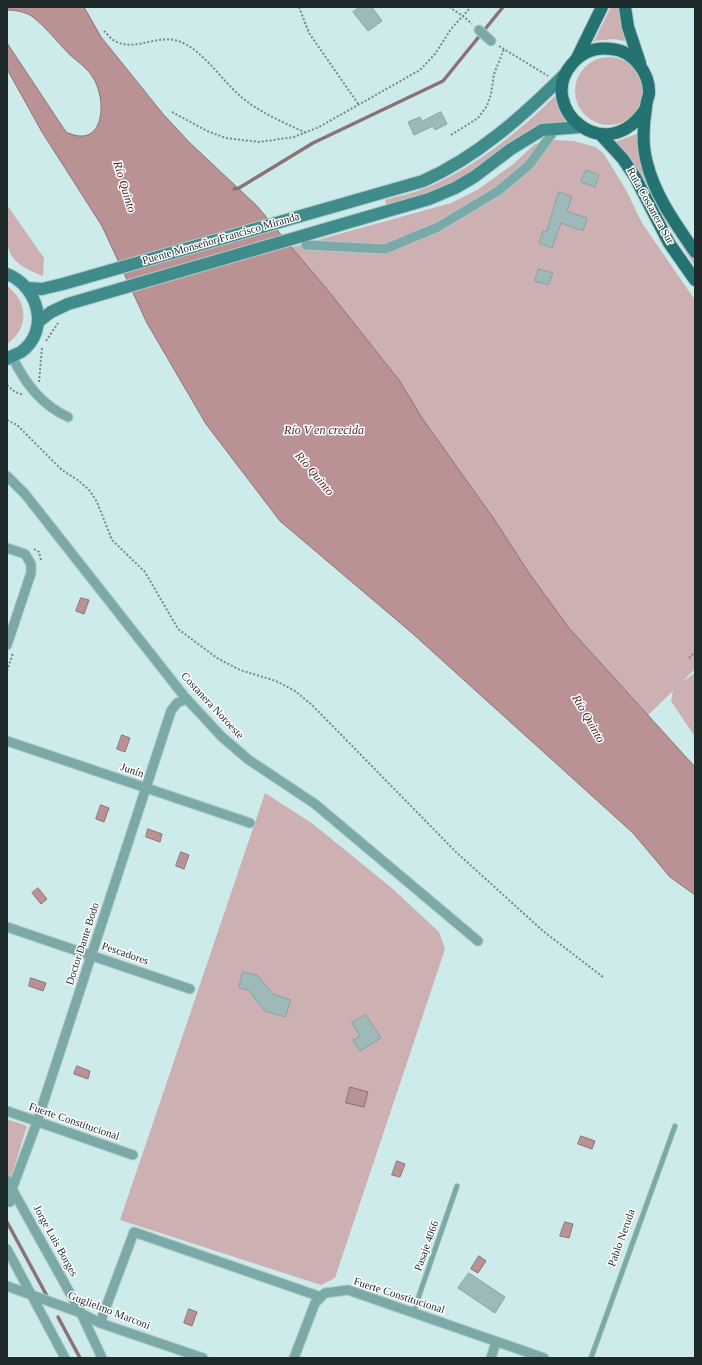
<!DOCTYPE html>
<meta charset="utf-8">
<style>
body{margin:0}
#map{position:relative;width:702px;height:1365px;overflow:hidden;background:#ceebeb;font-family:Georgia,serif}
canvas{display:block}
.frame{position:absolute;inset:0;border:8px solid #1e2929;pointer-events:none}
</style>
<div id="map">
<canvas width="702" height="1365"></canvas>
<div class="frame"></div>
</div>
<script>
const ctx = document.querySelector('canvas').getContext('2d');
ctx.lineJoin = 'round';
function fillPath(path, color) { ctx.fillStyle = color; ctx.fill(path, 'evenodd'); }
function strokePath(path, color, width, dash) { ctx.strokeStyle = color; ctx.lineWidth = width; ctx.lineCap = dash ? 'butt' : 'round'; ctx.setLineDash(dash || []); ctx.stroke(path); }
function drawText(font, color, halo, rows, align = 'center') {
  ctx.font = font + ' Georgia,serif'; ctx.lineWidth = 3; ctx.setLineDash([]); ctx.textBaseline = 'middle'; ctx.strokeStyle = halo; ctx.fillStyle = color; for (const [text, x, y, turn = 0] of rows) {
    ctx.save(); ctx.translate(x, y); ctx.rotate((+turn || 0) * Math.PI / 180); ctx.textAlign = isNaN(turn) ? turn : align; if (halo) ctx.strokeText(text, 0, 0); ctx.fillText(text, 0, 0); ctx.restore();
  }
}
fillPath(new Path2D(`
 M611,7H624L630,42L614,39L594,41Z
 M575 91a34 34 0 1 1 68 0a34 34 0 1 1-68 0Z
 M559,92L570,123L541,128L442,190L387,207L385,200C397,196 411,194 423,189C475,168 520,131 559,92Z
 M642,132L644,163L679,236L695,260V266L654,203L634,163L615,142Z
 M555,140L574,141L596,147L604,154L626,190L642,223L695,300V669L682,682L695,673V737L671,701L673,691L648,715L569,628L529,573L494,519L422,418L399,380L292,247L451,203L477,190L512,165L535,144Z
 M7,205L44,258L43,276C0,260 7,245 7,205Z
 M7,286C29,302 29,329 7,344Z
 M265,793L313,824L393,889L439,932L445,949L335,1278L321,1285L120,1220Z
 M7,1119L27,1126L7,1190Z`), '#cdb1b2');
const water = new Path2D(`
 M7,7H84L101,37L163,114L189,142L257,206L330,293L399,380L422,418L494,519L529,573L569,628L695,767V895L670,877L633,833L412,633L280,521L206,424L147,323L102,226L42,132L7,69V43L66,132C105,151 108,99 92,76C87,68 77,61 70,55C58,43 47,28 33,17C26,12 16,10 7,10Z
 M81,598L89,600L84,614L76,611Z
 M122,735L130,738L125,752L117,749Z
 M101,805L109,808L104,822L96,819Z
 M148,829L162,834L160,842L146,837Z
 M181,852L189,855L184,869L176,866Z
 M38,888L47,899L41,904L32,893Z
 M31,978L46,983L43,991L29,986Z
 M77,1066L90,1071L88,1079L74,1074Z
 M350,1087L368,1092L364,1107L346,1103Z
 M581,1136L595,1141L592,1149L578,1144Z
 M397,1161L405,1164L400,1177L392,1175Z
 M565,1222L573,1224L569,1238L560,1236Z
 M479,1256L486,1261L478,1273L471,1269Z
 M189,1309L197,1312L192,1326L184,1323Z`);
fillPath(water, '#ba9294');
strokePath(water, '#8b7274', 1);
strokePath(new Path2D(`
 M234,189L239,188L313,143L443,81L503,7
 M7,1222L47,1296
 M58,1317L80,1358`), '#8b7274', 3.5);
const building = new Path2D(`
 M360,7H372L382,21L368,31L353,12Z
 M441,112L447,124L435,130L433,126L414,135L408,122L420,117L422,121Z
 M586,170L599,175L595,187L581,182Z
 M559,192L572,197L567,211L587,218L583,231L561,223L552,248L539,243L543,231L546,232Z
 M539,269L553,273L548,285L535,281Z
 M243,972L257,975L273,994L291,1000L285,1017L265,1011L248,990L239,988Z
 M366,1015L381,1038L360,1051L353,1040L360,1036L352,1023Z
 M469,1273L505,1297L495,1313L458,1288Z`);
fillPath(building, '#9db9b9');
strokePath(building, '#87a3a2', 1);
const lane = new Path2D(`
 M413,1313L457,1186
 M591,1358L675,1126`);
const street = new Path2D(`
 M479,30L491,41
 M306,245L385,249L438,227L498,191L529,165L556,128
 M12,356C24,382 41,405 68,417
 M7,476L25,494L184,696L222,737L249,760L315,804L478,941
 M7,548L25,554L31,564V573L7,645
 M7,741L250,823
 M7,927L190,989
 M7,1111L133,1155
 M7,1180L81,1313L102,1358
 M10,1202L12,1189L37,1122L171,711L177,703L186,699
 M7,1249L65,1358
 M7,1286L81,1313L100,1323L203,1358
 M100,1323L134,1232L321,1297L325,1293L348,1290L544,1358
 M294,1358L315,1303L321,1297
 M491,1358L496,1342`);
const secondary = new Path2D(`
 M7,274C38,286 51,330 21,352C17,354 11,356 7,359
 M28,288L42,289L63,284L423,181C477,157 523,116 565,74
 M38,322L51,312L68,304L429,199L455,188L474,177L511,149L542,130L581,127`);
const primary = new Path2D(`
 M625,7L628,27L640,63
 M577,58L602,7
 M646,108C606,171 535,106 572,64C582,52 596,47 612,49C633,51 650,73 649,94C648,98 646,103 646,108C643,126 642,145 647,163C655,196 676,224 695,252
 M600,134L623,159L635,177L669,243L695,280`);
strokePath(lane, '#aec8c8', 6);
strokePath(street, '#aec8c8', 11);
strokePath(secondary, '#aec8c8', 14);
strokePath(primary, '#aec8c8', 14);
strokePath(new Path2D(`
 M299,7L309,33L359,105
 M449,7L463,16L472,24
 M104,31C107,34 111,39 115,41C135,52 157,34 178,41C201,48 221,79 239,95C258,112 283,122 306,133
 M499,46L548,76
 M172,112L207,131L226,138L259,142L294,137L319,127L420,70L435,54L451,29L471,7
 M451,135L478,118L487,106L491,94L494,74L504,49
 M46,341L58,323
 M39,382L42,347
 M7,385L15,392L24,395
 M7,420L17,425L62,470L79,481L90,491L97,502L112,540L145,572L178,629L217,658L240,670L276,681L295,691L312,705L456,852L543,931L603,977
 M34,549L39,552L41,560
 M689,658L695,652
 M7,671L13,653`), '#768a8a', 2, [2, 2]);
strokePath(lane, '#7ba9a8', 4.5);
strokePath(street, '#7ba9a8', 9);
strokePath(secondary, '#408b8b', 12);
strokePath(primary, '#257273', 12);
drawText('11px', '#1e2929', '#fff', [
 ["Ruta Costanera Sur",650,206,61],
 ["Puente Monseñor Francisco Miranda",221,239,-16],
 ["Costanera Noroeste",212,706,47],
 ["Junín",132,771,19],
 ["Doctor Dante Bodo",83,944,-72],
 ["Pescadores",125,954,19],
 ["Fuerte Constitucional",74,1122,19],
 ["Pablo Neruda",622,1238,-70],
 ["Jorge Luis Borges",55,1241,61],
 ["Pasaje 4066",427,1246,-70],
 ["Fuerte Constitucional",399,1296,18],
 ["Guglielmo Marconi",109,1311,21]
]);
drawText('italic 12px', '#531f25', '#fff', [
 ["Río Quinto",124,187,73],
 ["Río V en crecida",324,431],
 ["Río Quinto",314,474,50],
 ["Río Quinto",588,719,60]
]);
</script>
